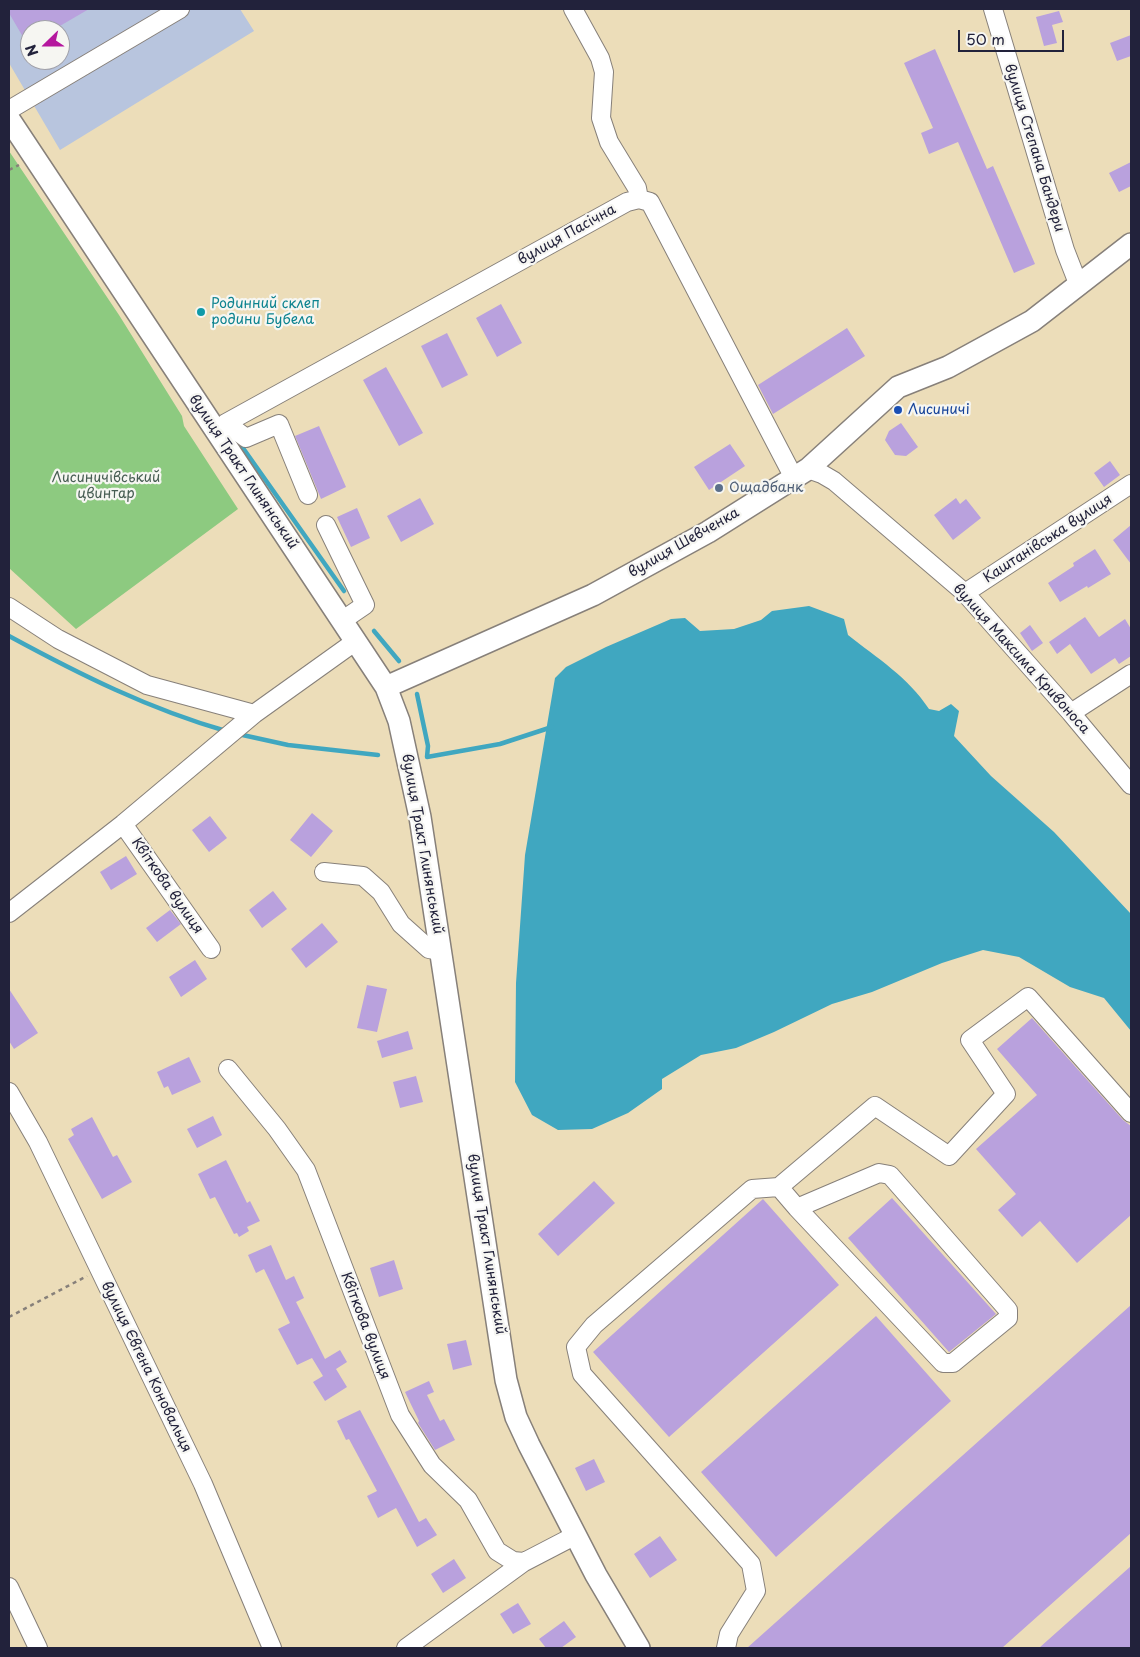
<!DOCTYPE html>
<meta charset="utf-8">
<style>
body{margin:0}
#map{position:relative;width:1140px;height:1657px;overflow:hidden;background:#ecddb9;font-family:"Playpen Sans",sans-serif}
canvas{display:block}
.frame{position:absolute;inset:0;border:10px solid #22223b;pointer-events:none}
.north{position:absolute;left:20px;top:20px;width:50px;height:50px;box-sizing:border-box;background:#f6f6f2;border:1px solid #a1a1a9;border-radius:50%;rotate:248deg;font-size:14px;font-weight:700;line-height:20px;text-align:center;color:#22223b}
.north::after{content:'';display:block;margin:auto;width:18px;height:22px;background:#b5179e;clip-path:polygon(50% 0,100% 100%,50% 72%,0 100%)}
.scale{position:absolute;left:958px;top:30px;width:106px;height:22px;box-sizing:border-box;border:2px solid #22223b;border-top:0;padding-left:6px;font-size:15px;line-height:18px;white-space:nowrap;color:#22223b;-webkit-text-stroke:4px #f6f6f2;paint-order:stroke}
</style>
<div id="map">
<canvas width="1140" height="1657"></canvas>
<div class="frame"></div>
<div class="north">N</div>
<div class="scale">50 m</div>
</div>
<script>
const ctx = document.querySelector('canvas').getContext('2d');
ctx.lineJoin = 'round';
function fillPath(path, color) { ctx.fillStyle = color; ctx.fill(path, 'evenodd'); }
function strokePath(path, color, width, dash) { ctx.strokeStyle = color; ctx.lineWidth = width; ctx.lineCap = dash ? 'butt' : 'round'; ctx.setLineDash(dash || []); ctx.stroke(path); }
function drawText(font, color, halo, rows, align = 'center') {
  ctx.font = font + ' "Playpen Sans",sans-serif'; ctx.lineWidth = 4.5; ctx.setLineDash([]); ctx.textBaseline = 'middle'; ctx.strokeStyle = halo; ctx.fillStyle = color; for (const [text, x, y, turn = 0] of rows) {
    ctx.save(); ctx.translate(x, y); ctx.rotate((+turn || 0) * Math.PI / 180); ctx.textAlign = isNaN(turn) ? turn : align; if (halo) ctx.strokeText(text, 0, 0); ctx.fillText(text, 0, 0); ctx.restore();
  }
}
fillPath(new Path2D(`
 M9,9H240L254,31L60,150L9,63ZM30,30H60V60H30Z`), '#b8c5de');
fillPath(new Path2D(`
 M9,151L119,315L182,416L184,426L238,509L76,629L9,568Z`), '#8dca80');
fillPath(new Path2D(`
 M809,606L844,619L848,635C877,658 908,677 929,709L939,711L951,704L959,711L954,736L991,776L1054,832L1131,914V1031L1104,998L1070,987L1019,957L983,950L942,963L872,992L832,1004L774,1032L736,1048L701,1055L662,1079V1089L628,1113L592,1129L558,1130L532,1115L515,1082L516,983L525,855L555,678L566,667L606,647L671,619L685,618L700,631L734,629L761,620L772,611Z`), '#40a7c0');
strokePath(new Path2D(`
 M238,441L344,591
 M374,631L399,661
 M9,636C79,674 149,709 226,731
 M417,694L428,746L427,757L500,744L552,727
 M238,734L288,745L378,755`), '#40a7c0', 4.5);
fillPath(new Path2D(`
 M9,9H89L53,30H30V49L9,13Z
 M1059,11L1063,22L1052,25L1057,43L1044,46L1036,17Z
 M1131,35V56L1117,61L1110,43Z
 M935,49L987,169L993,166L1035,264L1014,273L958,142L929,154L921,133L933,128L904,63Z
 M1131,162V186L1119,192L1109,173Z
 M501,304L522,343L497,357L476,318Z
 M847,328L865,356L773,414L758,385Z
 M447,333L468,375L442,388L421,346Z
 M386,367L423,433L399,446L363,380Z
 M901,423L918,447L906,456L895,455L885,440L889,431Z
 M319,426L346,487L321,499L295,436Z
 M730,444L745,466L709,490L694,467Z
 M1110,461L1120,475L1104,487L1094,473Z
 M420,498L434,524L401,542L387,516Z
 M956,498L960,504L966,499L981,518L953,540L934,515Z
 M357,508L370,538L351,547L337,517Z
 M1131,525V564L1113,540Z
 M1095,549L1111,574L1088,588L1087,586L1060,602L1048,583L1074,566L1073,563Z
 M1085,617L1099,637L1125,619L1131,629V656L1119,664L1115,658L1091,674L1070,644L1057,654L1049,642Z
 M1030,625L1043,643L1032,651L1020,633Z
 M312,813L333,831L311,857L290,840Z
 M210,816L227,838L209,852L192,830Z
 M126,856L137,874L111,890L100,872Z
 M273,891L287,909L262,928L249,910Z
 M170,910L181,924L157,942L146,928Z
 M322,923L338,942L306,968L291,949Z
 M195,960L207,979L181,997L169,977Z
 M367,985L387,989L377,1032L357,1028Z
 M9,989L38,1033L14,1049L9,1041Z
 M1032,1018L1123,1120L1131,1126V1215L1077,1263L1040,1221L1022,1237L998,1210L1016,1194L976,1149L1037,1095L997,1049Z
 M408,1031L413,1049L382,1058L377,1041Z
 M189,1057L201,1082L172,1095L168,1086L164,1088L157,1072Z
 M416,1076L423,1102L400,1108L393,1082Z
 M213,1116L222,1135L197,1148L187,1129Z
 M92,1117L113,1157L117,1155L132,1182L102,1199L68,1139L74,1135L71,1129Z
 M226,1160L247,1203L250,1201L260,1221L247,1227L249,1231L239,1237L237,1233L234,1234L215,1197L210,1199L198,1174Z
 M594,1181L615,1203L558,1256L538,1234Z
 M892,1198L996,1314L949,1352L848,1238Z
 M763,1199L839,1285L669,1437L593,1352Z
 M271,1245L286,1280L294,1276L304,1298L296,1302L325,1359L340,1350L347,1362L336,1369L347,1387L325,1401L313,1382L323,1376L312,1358L297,1365L278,1329L290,1323L264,1269L256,1273L248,1255Z
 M394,1260L403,1289L379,1297L370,1268Z
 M1131,1305V1533L1002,1648H747Z
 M876,1316L951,1401L776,1557L701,1472Z
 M466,1340L472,1365L453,1370L447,1344Z
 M429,1381L434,1392L427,1395L440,1421L444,1419L455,1440L435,1450L418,1423L419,1421L405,1392Z
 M360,1410L419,1522L426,1518L437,1535L417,1547L396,1508L378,1518L367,1496L377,1491L349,1439L346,1440L337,1421Z
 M594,1459L605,1482L586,1491L575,1468Z
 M660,1536L677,1560L650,1578L634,1554Z
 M454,1559L466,1578L443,1593L431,1574Z
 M1131,1566V1648H1039Z
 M518,1603L531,1624L513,1634L500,1614Z
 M564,1621L576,1637L561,1648H546L539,1639Z`), '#b9a1dd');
const minor = new Path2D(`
 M573,9L600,58L604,72L601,118L609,142L637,188L639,199
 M993,9L1065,250L1079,286
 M9,110L180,9
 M226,423L246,438L279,424L308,495
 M216,432L226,423L627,202L639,199L650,202L794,478
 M808,469L822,474L834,481L965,593L1071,713L1131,785
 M326,525L365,605L343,620
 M965,593L1131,484
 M9,607L58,639L147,685L254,714L356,641
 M1071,713L1131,674
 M123,824L211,949
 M324,872L363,876L381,892L401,924L429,949L441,951
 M9,913L123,824L254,714
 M228,1069L277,1129L306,1170L400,1415L432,1465L468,1500L497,1551L513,1561L524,1562
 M9,1092L38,1142L203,1484L272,1648
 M779,1187L797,1208L943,1363H953L1008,1318V1310L890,1175L879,1173L797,1208
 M9,1587L38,1648
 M406,1648L524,1562L576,1535
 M726,1648L729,1634L756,1591L751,1564L582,1374L576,1347L594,1325L752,1189L779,1187L875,1106L949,1156L1006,1094L970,1040L1028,997L1131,1113`);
const major = new Path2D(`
 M9,119L386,687L399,721L420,817L506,1380L516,1417L529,1445L596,1575L639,1648
 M386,687L593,595L708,532L808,469L898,387L948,367L1032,321L1131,244`);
strokePath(minor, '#87807a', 20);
strokePath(major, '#87807a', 24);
strokePath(new Path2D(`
 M9,170L19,165
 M9,1317L87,1276`), '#87807a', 2.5, [4, 4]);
strokePath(minor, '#fff', 18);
strokePath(major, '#fff', 21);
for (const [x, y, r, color] of [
 [201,312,5,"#0f9aa8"],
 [898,410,5,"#1a4fb4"],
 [719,488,5,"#5c6f8a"]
]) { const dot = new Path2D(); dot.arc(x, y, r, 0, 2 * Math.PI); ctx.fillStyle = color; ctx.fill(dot); strokePath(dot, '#f6f6f2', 2); }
drawText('14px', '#22223b', '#f6f6f2', [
 ["вулиця Степана Бандери",1034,148,73],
 ["вулиця Пасічна",567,235,-29],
 ["вулиця Тракт Глинянський",243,472,56],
 ["Каштанівська вулиця",1048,539,-33],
 ["вулиця Шевченка",684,543,-30],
 ["вулиця Максима Кривоноса",1021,659,48],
 ["вулиця Тракт Глинянський",422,844,80],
 ["Квіткова вулиця",167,886,55],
 ["вулиця Тракт Глинянський",486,1244,81],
 ["Квіткова вулиця",365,1326,69],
 ["вулиця Євгена Коновальця",146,1367,64]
]);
drawText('14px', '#0d838f', '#f6f6f2', [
 ["Родинний склеп",211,304],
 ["родини Бубела",211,320]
], 'left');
drawText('14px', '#164399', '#f6f6f2', [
 ["Лисиничі",908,410]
], 'left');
drawText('14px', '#475d53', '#f6f6f2', [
 ["Лисиничівський",106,478],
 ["цвинтар",106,494]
]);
drawText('14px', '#4e5e75', '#f6f6f2', [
 ["Ощадбанк",729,488]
], 'left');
</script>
